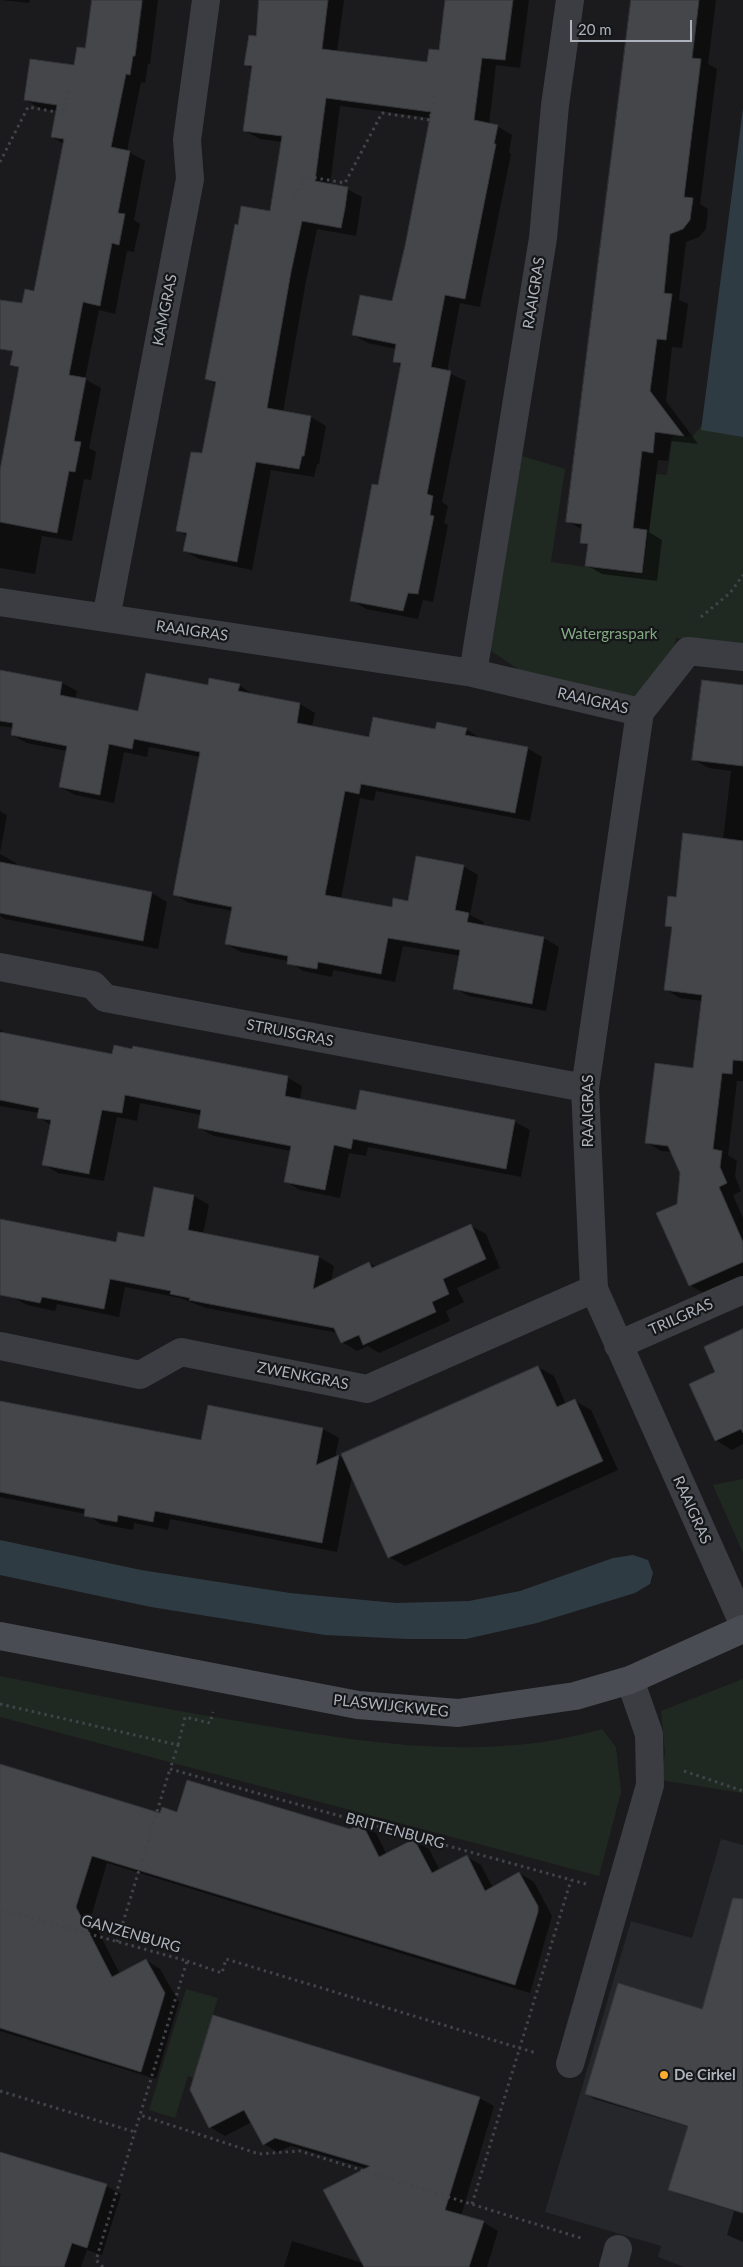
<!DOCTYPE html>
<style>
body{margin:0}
#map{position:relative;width:743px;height:2267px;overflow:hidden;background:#1b1b1d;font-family:Lato,sans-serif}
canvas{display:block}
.scale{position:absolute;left:570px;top:20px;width:122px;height:22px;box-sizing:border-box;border:2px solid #adb3bd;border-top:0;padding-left:6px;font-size:15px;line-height:18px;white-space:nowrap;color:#adb3bd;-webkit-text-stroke:4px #151618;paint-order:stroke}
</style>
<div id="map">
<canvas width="743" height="2267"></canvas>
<div class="scale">20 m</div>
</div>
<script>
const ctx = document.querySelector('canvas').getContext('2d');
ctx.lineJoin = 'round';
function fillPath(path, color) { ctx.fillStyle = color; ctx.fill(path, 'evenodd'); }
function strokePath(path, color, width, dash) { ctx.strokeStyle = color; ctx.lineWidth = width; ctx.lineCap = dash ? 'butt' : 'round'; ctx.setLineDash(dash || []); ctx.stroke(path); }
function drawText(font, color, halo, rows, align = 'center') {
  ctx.font = font + ' Lato,sans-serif'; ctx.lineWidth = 4.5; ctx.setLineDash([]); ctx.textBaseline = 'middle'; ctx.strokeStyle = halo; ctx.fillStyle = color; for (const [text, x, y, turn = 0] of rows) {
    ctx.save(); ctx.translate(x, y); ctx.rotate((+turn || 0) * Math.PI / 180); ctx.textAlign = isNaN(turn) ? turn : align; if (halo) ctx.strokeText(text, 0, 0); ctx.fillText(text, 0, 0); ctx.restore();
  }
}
fillPath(new Path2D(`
 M721,1839L743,1845V2267H684L658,2257L661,2246L545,2212L631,1921L692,1938Z`), '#26272a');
fillPath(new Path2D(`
 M743,154V645L676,638L671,664L627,704L522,672L490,650L522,456L565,469L551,562L643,575L656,474L667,475L673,435L692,437L704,423Z
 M743,1479V1553L713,1485Z
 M0,1676C83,1693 166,1709 249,1723C367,1743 485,1763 602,1729L616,1747L621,1792L599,1876L0,1717Z
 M743,1679V1793L660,1780L665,1753L661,1711Z
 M186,1989L218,1998L194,2078L188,2076L175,2118L149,2110Z`), '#202921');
fillPath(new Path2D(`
 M743,108V437L701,430Z
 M0,1540L141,1570L290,1593L396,1603L469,1601L520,1591L613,1558L633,1555L648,1560L653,1573L650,1584L635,1593L537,1623L466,1639H408L325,1635L151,1607L0,1575Z`), '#2f3b43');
fillPath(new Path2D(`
 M1,0H30L29,3Z
 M93,0H158L150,64H148L145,83L141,82L127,151L145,161L134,220L140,224L134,252L127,251L115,314L99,310L85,379L101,388L89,448L96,452L91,480L84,479L72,541L42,536L35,574L0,568V470L64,144L52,137L57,111L41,109L26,100L75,66L86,50Z
 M261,0H344L337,52L428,64L440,51L446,0H529L520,68L496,65L489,125L497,126L512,135L509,153L511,154L480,307L460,303L447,372L466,381L442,502L448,506L444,523L448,525L433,602L423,600L418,619L366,609L351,600L379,486L402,366L394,361L396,349L368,343L353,335L393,302L407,246L432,118L340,106L330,185L347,189L362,197L359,217L356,236L317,229L306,281L283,412L311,417L326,426L319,464H317L314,477L271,470L252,570L199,559L185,551L187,536L177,530L203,455L217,385L207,379L239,226L271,213L282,142L260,139L245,131L253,69L246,65L257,37Z
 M632,0H716L708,64L717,69L700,204L708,209L706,229L699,237L686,242L679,300L688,304L682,348L672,347L666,401L698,444L671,441L668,461L658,460L649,532L662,540L657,581L602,574L586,565L588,546L581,542L583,530L567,521Z
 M0,671L62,683L77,691L75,700L139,712L209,687L239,685L254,695L300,704L315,713L312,727L370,738L466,729L481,739L527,748L542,757L530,821L376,791L374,801L360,798L341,899L393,909L409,902L463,866L478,875L470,915L484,922L483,926L544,938L559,947L546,1011L469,996L454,988L461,956L403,946L395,982L333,970L332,977L303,971L288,961L241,952L226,944L233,911L189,903L174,894L201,757L149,747L147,757L124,752L114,803L75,795L60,787L67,751L27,743L12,735L14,728L0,726Z
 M743,687V1081H737L728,1155L737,1161L735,1176L741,1191L733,1195L743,1218V1277L705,1294L690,1285L678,1205L681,1173L672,1152L661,1151L646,1142L694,1069L703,1001L680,998L665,989L673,929L666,926L677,898L723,840L731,771L709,768L694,760Z
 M0,811L7,815L0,853Z
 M0,854L16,863L15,867L152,893L167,902L158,949L5,919L0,916Z
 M0,1029L6,1034L113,1055L287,1077L302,1086L300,1100L357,1112L515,1122L530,1130L521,1177L368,1147L366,1156L349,1153L340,1198L300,1190L285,1181L291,1151L214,1136L199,1128L202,1115L140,1103L137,1121L117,1117L104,1181L58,1173L43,1164L51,1125L38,1117L39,1113L0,1106Z
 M155,1188L194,1196L209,1205L203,1234L319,1257L334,1266L331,1282L369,1263L377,1267L471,1226L486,1234L500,1268L457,1288L464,1302L446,1311L450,1321L379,1353L368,1346L357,1351L342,1342L338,1333L206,1308L180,1298L125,1287L119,1317L57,1304L55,1311L27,1305L12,1297L0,1293V1221L117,1243L145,1239Z
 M743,1330V1444L732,1450L716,1440V1372Z
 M538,1367L554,1376L566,1405L575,1401L591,1410L618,1470L405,1566L389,1557L352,1476L337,1552L170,1519L168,1530L134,1523L133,1530L101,1524L86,1514L0,1497V1403L202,1442L323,1429L339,1438L335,1458L339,1456L345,1460Z
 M0,1765L161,1815L178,1813L350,1831L362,1825L376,1833L387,1855L414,1841L429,1849L440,1871L467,1857L481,1865L493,1888L519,1873L534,1882L552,1916L530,1993L107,1863L91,1917L120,1974L146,1960L160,1969L179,2002L156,2079L0,2031Z
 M743,1931V2242L727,2235L734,2211L678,2194L670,2190L689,2127L594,2099L586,2094L703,2010Z
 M192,2090L479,2098L494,2106L461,2216L483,2222L498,2231L487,2267H284L292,2241L363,2263L368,2169L291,2146L278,2152L264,2144L252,2122L225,2136L210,2127Z
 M0,2153L106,2186L121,2194L102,2255L87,2250L81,2267H27L0,2259Z`), '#0007');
const building = new Path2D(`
 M92,0H142V2L135,56H133L130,75L126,74L111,147L130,151L118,213L125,214L119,245L112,243L100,306L83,302L69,375L86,378L74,441L81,442L75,472L69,471L57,533L0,522V470L19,367L10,365L13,351L0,349V300L22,303L25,289L34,291L64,139L51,137L57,105L24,100L30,59L74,65L77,47L85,48Z
 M259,0H328L322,49L427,62L429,49L439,50L445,0H513L505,60L482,58L474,120L498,125L494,144H496L465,299L445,295L431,367L451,371L427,494L433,496L430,515L434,516L418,594L408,593L403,611L350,601L372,484L378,485L401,363L393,362L396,344L352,335L360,295L392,301L405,246L431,112L326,98L315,181L348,187L345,208L341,228L302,221L291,272L267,408L311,416L304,456H302L299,469L256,462L237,562L183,551L187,533L176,531L191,452L202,453L216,382L205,379L235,224L238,225L241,206L270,211L282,136L243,131L252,66L244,65L249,35L256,36Z
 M631,0H699L692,58L701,59L684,197L693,198L690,220L683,229L670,234L664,293L672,294L666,340L657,339L650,391L684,436L655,432L653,453L642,451L633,528L647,530L642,573L585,566L588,544L580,543L582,524L566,522Z
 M0,670L62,682L60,695L138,711L146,673L208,685L209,678L240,684L238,691L300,703L297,723L369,737L373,717L435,729L437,722L467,728L465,735L528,747L515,813L361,784L359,794L345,791L325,895L392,907L393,898L408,901L416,856L464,865L455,910L469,913L467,922L544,937L532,1004L453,989L460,950L388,938L381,974L318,962L317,969L287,964L288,956L225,944L232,907L173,895L200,752L134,739L132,749L109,744L100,795L59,787L67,746L11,735L13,723L0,721Z
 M702,680L743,685V766L692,760Z
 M683,833L743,841V1061L733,1060L732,1074L722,1073L713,1149L722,1151L720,1167L727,1183L719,1187L743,1242V1262L689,1286L656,1213L677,1204L680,1173L668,1146L645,1143L655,1063L693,1068L702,995L664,990L672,927L665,926L668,896L676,897Z
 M0,862L152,892L143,941L0,913Z
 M0,1032L112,1054L114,1045L132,1049L133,1046L288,1076L285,1096L356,1110L360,1090L515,1120L506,1169L353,1139L351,1149L334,1145L325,1190L284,1182L291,1146L198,1128L201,1110L125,1095L122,1113L102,1110L89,1174L42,1165L51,1120L37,1118L39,1108L0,1100Z
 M154,1187L194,1195L188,1230L319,1256L313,1289L369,1262L372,1268L471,1224L486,1259L443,1279L449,1294L432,1302L436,1312L363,1345L359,1335L341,1343L334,1328L189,1300L190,1298L170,1294L171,1291L110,1279L104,1309L42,1297L40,1303L0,1295V1219L116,1242L118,1232L144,1237Z
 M743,1329V1433L741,1429L715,1441L689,1384L715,1372L704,1347Z
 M538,1366L557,1407L575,1399L603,1461L388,1558L341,1454Z
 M0,1401L201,1440L208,1405L323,1428L316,1465L339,1455L322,1543L155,1511L153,1522L118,1515L117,1522L84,1516L85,1509L0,1492Z
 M0,1764L160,1813L162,1807L177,1812L187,1780L350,1829L362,1823L379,1857L414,1839L432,1873L467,1855L485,1891L519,1872L538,1906V1912L515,1985L92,1856L76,1907L112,1977L146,1959L165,1993L141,2072L0,2028Z
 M733,1898L743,1899V2213L668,2190L688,2126L585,2094L618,1983L702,2009Z
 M213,2015L480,2097L445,2210L484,2221L469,2267H364L323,2190L370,2166L275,2138L263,2145L244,2110L209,2128L190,2090Z
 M0,2152L107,2184L87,2248L72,2243L64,2267H0Z`);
fillPath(building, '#44464a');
strokePath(building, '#343539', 1);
strokePath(new Path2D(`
 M0,162L28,107L62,113L70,88
 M295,197L305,176L345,183L382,113L430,120L435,92
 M701,617L730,593L743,575
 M0,1704L178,1745L170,1769L586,1884
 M178,1745L185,1717L210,1723L213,1712
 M684,1771L743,1791
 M0,1909L187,1961L140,2115L259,2154L300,2151L584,2239
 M117,1942L170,1769
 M187,1961L222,1973L226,1959L536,2053
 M0,2091L135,2132
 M472,2204L571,1880
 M103,2267L96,2260L140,2115`), '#41444a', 3, [2.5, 4]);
strokePath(new Path2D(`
 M570,0L555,105L543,238L473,673L640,712L585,1088L594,1289L743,1623
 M0,602L473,673
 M106,618L190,179L187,140L206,0
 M640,712L688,651L743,657
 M0,967L93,985L105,998L585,1088
 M618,1345L743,1290
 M0,1346L140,1375L181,1352L367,1389L594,1289
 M570,2064L650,1785L649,1734L630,1680
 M613,2267L618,2249`), '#3b3d42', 28);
strokePath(new Path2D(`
 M0,1636L358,1705L458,1713L575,1696L630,1680L743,1629`), '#494c53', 28);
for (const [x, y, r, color] of [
 [664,2075,5,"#fdac33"]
]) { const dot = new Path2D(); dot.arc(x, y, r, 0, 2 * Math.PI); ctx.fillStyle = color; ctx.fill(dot); strokePath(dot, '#151618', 2); }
drawText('15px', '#adb3bd', '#151618', [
 ["RAAIGRAS",534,293,-81],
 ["KAMGRAS",165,310,-79],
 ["RAAIGRAS",192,631,8],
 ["RAAIGRAS",593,701,13],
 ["STRUISGRAS",290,1033,11],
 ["RAAIGRAS",588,1111,-90],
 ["TRILGRAS",681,1317,-24],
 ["ZWENKGRAS",303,1376,11],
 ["RAAIGRAS",692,1510,66],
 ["PLASWIJCKWEG",391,1706,6],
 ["BRITTENBURG",395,1831,15],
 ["GANZENBURG",131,1934,16]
]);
drawText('15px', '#83a983', '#151618', [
 ["Watergraspark",609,634]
]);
drawText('bold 15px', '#adb3bd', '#151618', [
 ["De Cirkel",674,2075]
], 'left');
</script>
